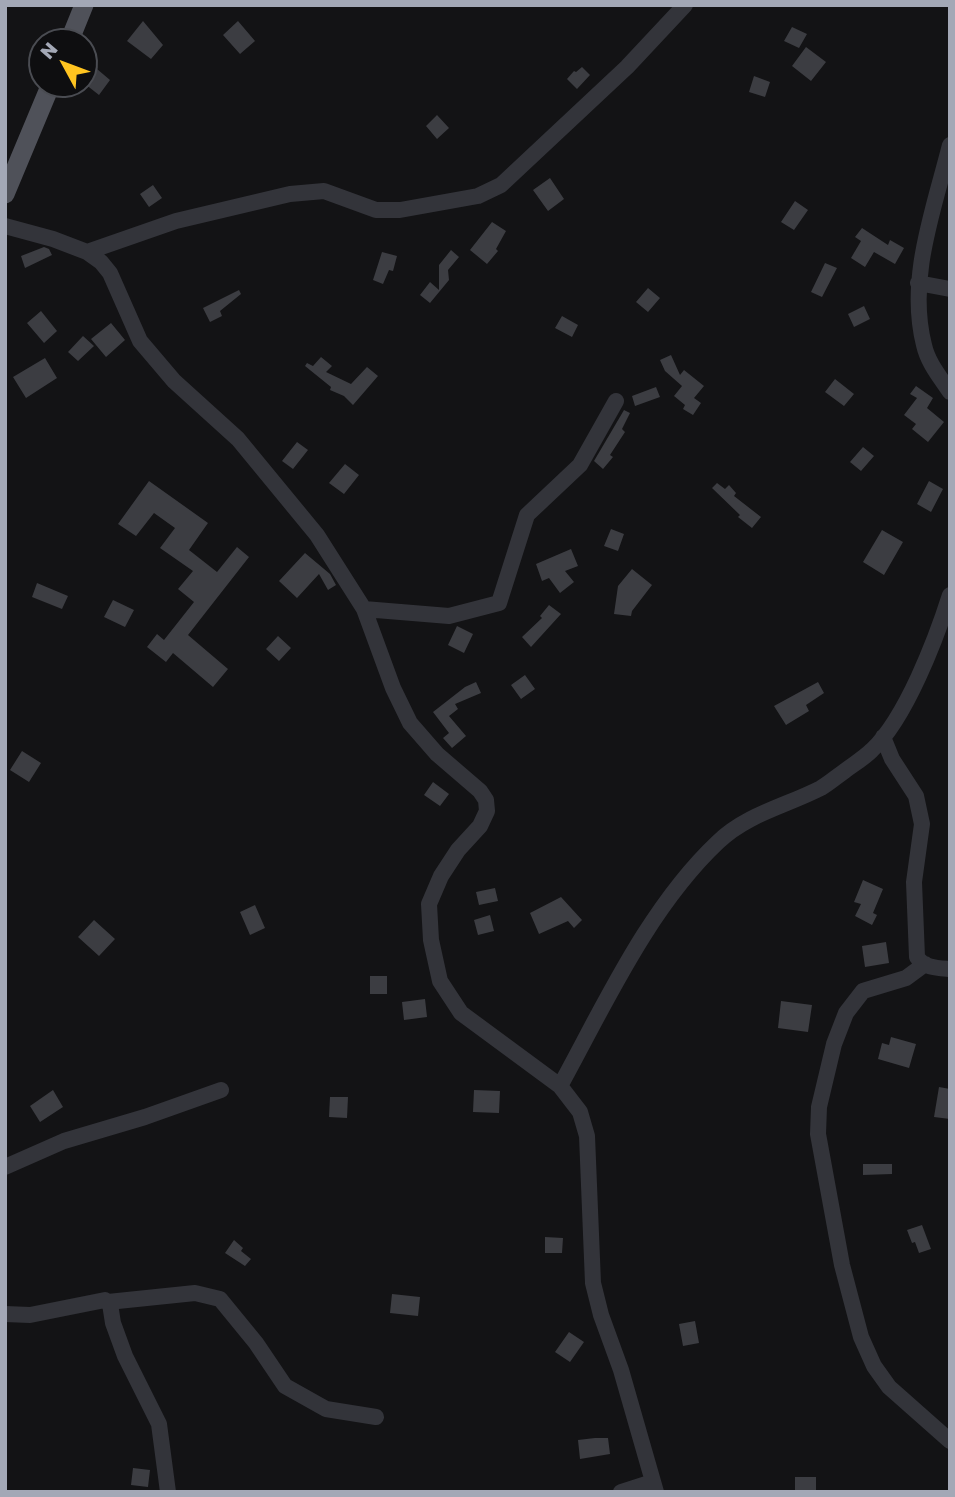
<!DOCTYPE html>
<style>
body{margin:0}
#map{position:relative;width:955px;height:1497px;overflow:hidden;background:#131315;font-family:"Golos Text",sans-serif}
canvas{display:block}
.frame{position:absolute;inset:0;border:7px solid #a3a8b6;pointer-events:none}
.north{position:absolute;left:28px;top:28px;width:70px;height:70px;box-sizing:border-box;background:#0e0e10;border:2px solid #4a4c52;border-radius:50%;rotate:311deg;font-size:19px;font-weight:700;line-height:28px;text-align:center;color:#a3a8b6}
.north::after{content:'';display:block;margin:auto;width:24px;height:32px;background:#ffc420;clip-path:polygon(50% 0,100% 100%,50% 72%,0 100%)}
</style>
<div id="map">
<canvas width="955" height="1497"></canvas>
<div class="frame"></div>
<div class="north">N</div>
</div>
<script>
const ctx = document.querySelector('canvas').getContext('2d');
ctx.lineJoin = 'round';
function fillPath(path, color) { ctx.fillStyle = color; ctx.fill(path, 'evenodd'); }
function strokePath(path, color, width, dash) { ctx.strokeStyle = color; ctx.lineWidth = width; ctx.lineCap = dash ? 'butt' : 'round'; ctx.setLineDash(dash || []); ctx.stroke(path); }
fillPath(new Path2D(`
 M143,21L163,45L151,59L127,41Z
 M238,21L255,41L240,54L223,35Z
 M792,27L807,34L799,48L784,41Z
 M806,47L826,62L811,81L792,66Z
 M582,67L590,75L577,89L567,79L574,71L576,72Z
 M97,69L110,80L99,95L85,84Z
 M754,76L770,82L765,97L749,92Z
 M437,115L449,128L437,139L426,126Z
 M550,178L564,199L548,211L533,190Z
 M153,185L162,198L149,207L140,194Z
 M795,201L808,210L794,230L781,222Z
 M492,222L506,231L496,249L498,251L487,264L470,250Z
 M862,228L888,245L890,240L904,248L895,264L874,252L865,267L851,258L861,241L855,237Z
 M44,247L49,249L52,255L25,268L21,256Z
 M451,250L459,257L448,270L449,280L430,303L420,295L430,282L439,290V265Z
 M382,252L397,256L393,271L389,270L383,284L373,280Z
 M825,263L837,268L822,297L811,292Z
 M648,288L660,298L648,312L636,302Z
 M239,290L241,294L220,311L222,316L210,322L203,308Z
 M864,306L870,319L854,327L848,314Z
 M41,311L57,331L44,343L27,323Z
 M562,316L578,325L572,337L555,328Z
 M111,323L125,340L106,357L91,339Z
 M83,336L94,346L78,361L68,352Z
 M671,355L680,375L684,370L704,386L694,398L701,403L693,415L683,409L685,405L674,396L682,386L665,371L660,360Z
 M321,357L332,366L326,372L351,384L367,367L378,376L353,405L344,396L330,390L331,387L305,366L307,363L313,366Z
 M45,358L57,378L26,398L13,377Z
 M835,379L854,394L844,406L825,392Z
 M916,386L933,398L927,408L944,422L928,442L912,429L916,424L904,415L917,398L910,394Z
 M656,387L660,397L635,406L632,396Z
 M624,410L630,413L622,429L625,432L610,455L613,457L603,469L594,461Z
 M297,442L308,450L293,469L282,461Z
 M863,447L874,456L861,471L850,462Z
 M345,464L359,475L344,494L329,483Z
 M149,481L208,523L189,550L217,572L237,547L249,557L188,635L228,669L213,687L173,653L166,662L147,647L157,634L164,640L194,602L178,589L193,571L160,548L175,528L154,513L136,536L118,524Z
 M929,481L943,489L931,512L917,504Z
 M717,483L725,489L729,485L736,493L734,496L761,517L752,528L738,517L740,515L712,488Z
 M611,529L624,534L618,551L604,546Z
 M882,530L903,542L884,575L863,562Z
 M571,549L578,566L565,571L574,582L560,593L549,578L542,581L536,564Z
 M305,553L330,574L336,585L328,590L319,574L297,598L279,581Z
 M632,569L652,585L632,611L631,616L614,614L618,586Z
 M37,583L68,596L62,609L32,597Z
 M113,600L134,610L125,627L104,617Z
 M549,605L561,614L531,647L522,637L542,618L540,616Z
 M457,626L473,634L464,653L448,645Z
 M278,636L291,648L279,661L266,649Z
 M525,675L535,689L521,699L511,685Z
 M476,682L481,693L455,704L458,709L449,716L466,736L452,748L443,738L449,733L433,712L465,687Z
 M818,682L824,693L806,705L809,711L786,725L774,706Z
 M22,751L41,763L29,782L10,770Z
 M433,782L449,794L440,806L424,795Z
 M863,880L883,889L873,913L877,915L872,925L855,916L861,904L854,902Z
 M495,888L498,901L479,905L476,892Z
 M561,897L582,920L574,928L568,921L539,934L530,913Z
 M255,905L265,928L250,935L240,912Z
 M490,915L494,931L478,935L474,920Z
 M94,920L115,939L99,956L78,937Z
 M886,942L889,963L865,967L862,946Z
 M370,976H387V994H370Z
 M425,999L427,1017L404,1020L402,1002Z
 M781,1001L812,1005L808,1032L778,1028Z
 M891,1037L916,1044L909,1068L878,1059L882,1043L889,1045Z
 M939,1087L950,1089V1119L934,1117Z
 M53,1090L63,1107L40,1122L30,1106Z
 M474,1090L500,1091L499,1113L473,1112Z
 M330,1097H348L347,1118L329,1117Z
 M863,1164H892V1174L863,1175Z
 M922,1225L931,1249L919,1253L915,1242L912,1243L907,1230Z
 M545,1237L563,1238L562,1253H545Z
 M234,1240L243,1248L241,1251L251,1259L245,1266L225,1253Z
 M392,1294L420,1297L418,1316L390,1313Z
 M695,1321L699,1343L683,1346L679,1324Z
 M569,1332L584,1342L570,1362L555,1352Z
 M595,1438H608L610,1454L580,1459L578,1440Z
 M133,1468L150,1470L148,1487L131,1485Z
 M795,1477H816V1492H795Z`), '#3c3d42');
strokePath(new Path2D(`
 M950,145C934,209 907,279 924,345C928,363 940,377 950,392
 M5,226L53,239L87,252L101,262L110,273L140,341L174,381L238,439L317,535L364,609L393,688L410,723L437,754L480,791L486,800L487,811L480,826L458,850L441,876L429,904L431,940L440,981L461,1013L560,1086L580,1112L587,1136L593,1283L601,1315L621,1370L656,1492
 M87,252L176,221L290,194L324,191L376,210H400L478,196L501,185L627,67L685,5
 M918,283L950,289
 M364,609L449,616L499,603L527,515L580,465L616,401
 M883,737L892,759L916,796L922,824L914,882L917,957C924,968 937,968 950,969
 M925,964L906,978L863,991L846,1013L834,1044L819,1107L818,1134L842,1265L861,1337L874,1366L889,1387L950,1441
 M560,1086C605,1004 649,907 718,842C747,814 786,806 821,788C828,784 835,778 842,773C852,765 863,759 872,750C906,718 936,639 950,595
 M5,1167L64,1141L145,1117L221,1090
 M108,1302L195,1293L220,1299L256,1343L285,1386L326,1409L376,1417
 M5,1314L30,1315L105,1300L110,1304L113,1323L125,1356L159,1424L168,1492
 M621,1492L652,1482`), '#33343a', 16);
strokePath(new Path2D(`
 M69,42L84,5
 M5,194L51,84`), '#4f5159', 19);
</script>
